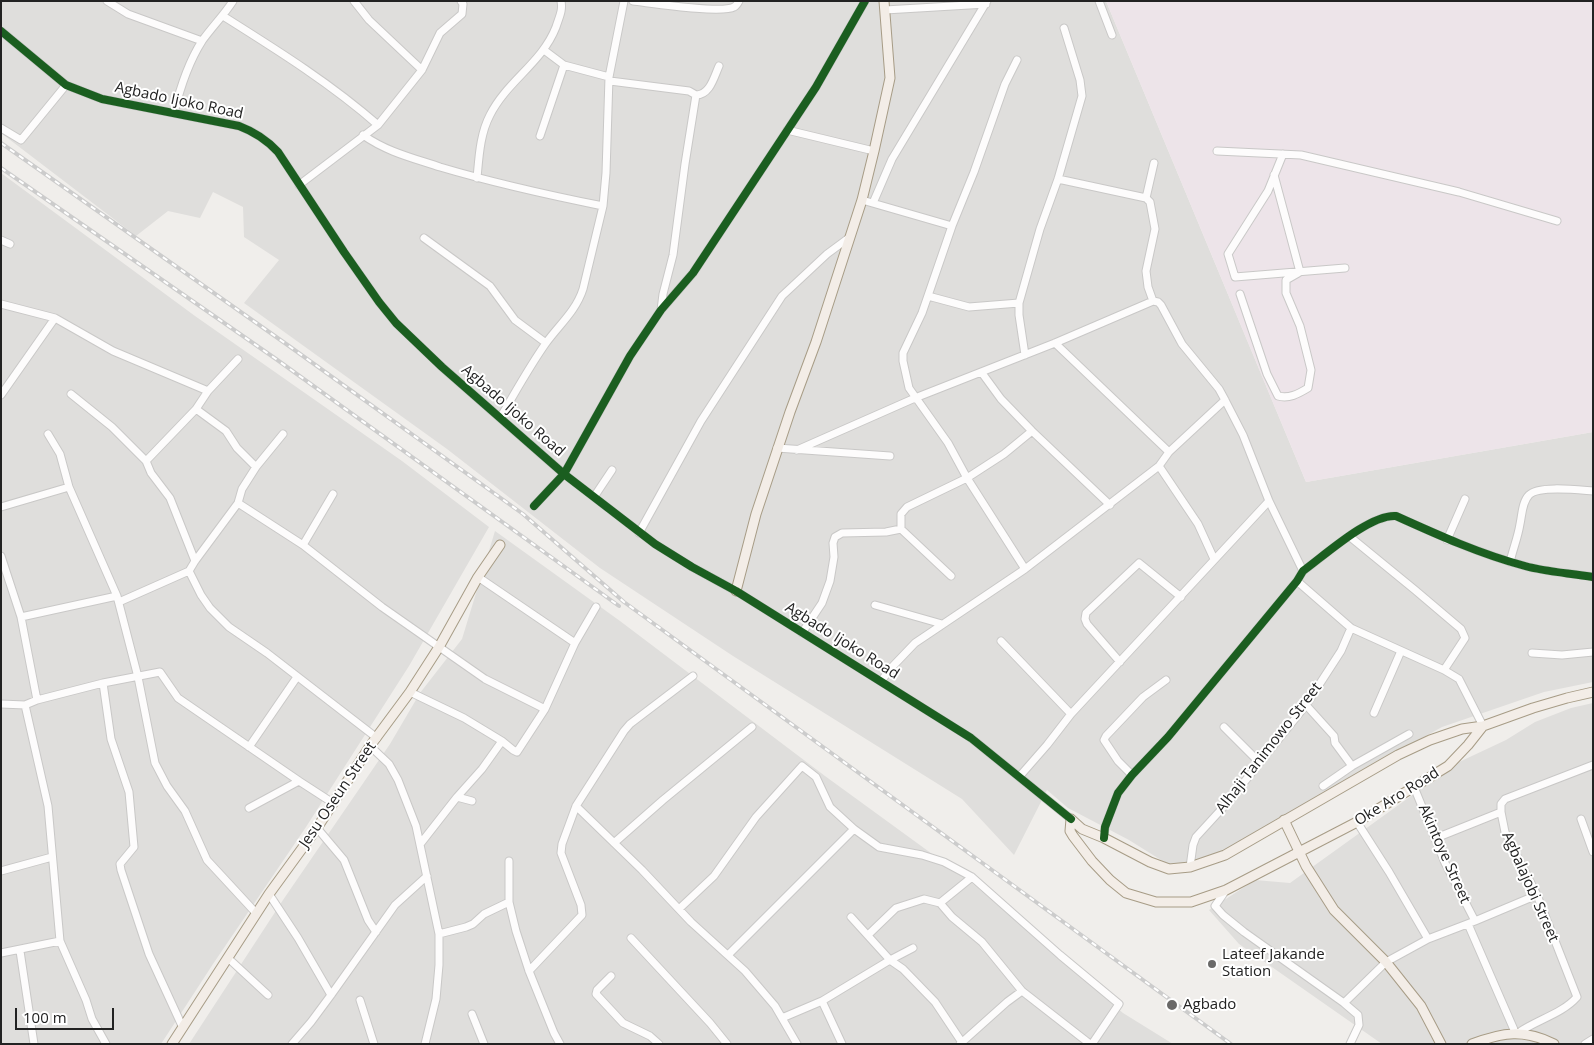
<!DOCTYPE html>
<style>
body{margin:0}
#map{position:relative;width:1594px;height:1045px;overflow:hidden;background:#f0eeeb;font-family:"Open Sans",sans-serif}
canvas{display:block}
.frame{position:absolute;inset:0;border:2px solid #222;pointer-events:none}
.scale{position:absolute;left:15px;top:1008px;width:99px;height:22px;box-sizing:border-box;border:2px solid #222;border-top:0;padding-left:6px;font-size:15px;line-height:18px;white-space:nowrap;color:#222;-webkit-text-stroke:4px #fff;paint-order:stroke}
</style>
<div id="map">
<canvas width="1594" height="1045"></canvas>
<div class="frame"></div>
<div class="scale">100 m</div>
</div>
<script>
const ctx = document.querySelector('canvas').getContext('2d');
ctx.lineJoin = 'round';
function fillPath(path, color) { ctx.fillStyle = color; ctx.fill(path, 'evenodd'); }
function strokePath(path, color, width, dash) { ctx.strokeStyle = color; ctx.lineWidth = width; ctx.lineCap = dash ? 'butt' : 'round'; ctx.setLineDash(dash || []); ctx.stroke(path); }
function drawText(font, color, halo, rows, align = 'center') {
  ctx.font = font + ' "Open Sans",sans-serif'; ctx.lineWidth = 4; ctx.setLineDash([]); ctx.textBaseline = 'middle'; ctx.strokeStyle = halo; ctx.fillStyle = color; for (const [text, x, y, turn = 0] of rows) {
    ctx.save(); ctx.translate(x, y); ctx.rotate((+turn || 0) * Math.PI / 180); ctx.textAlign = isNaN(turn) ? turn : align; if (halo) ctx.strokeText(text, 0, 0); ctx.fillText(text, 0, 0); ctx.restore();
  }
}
fillPath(new Path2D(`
 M1,1H1106L1306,482L1593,432V682L1544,692L1442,727L1361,772L1221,855L1198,865H1169L1129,840L1068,808L1047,790L1014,855L962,799L733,656L600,568L447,449L244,303L279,260L244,237L243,207L213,192L200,218L168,211L136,236L1,133Z
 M1,173L195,316L402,461L489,527L409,666L306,827L213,964L161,1044H1Z
 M495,531L620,621L825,776L972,883L1123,1013L1173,1044H189L283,900L390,744L420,693L462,639Z
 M1593,703V1044H1382L1239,944L1209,910L1255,880L1290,883L1457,763L1506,740L1535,722L1571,708Z`), '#dfdedc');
fillPath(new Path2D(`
 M1106,1H1593V432L1306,482Z`), '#ede4e9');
const minor = new Path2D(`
 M107,1L128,14L202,41
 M354,1L369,20L422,70
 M633,1C651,3 721,14 734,7C736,6 738,3 739,1
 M1099,1L1112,35
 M885,10L986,4
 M223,16C277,50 330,83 378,125
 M1,31L66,85L102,99L239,126C255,132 266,139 278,152L344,252L379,302L396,323L442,367L564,474L655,544L692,567L736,591L971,738L1071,819
 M544,50L564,65L609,77
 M1017,60L1005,84L974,172L952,226L922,313L903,353V361L909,388L948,443L967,478L1025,569
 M610,81L689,91L696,95
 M174,113C180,88 188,63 202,41C212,27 224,15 233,1
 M1,128L21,140L66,85
 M787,130L874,151
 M363,135C387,152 413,158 440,167C494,183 548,195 603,206
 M540,136L564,65
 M1217,151L1301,155L1459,192L1557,221
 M1283,154L1268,191L1228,254L1235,277L1345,268
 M1154,163L1146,198L1150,202L1155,229L1146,271L1148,287L1153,301L1158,302L1161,305L1182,344L1219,389L1225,400L1243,435L1269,501L1303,571
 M477,178C479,157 480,134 490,115C507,81 542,63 556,27C559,17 563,11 561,1
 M1058,179L1146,198
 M299,185L378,125L422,70L440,33L462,14L463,4L461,1
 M862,200L952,226
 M873,203L892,159L987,1
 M424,238L490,286L515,320L546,343
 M1,240L10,244
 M1240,294L1267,374L1278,396C1289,399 1298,394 1308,388L1311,370L1300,326L1286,293V280L1300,272L1274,175
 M928,296L969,307L1019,303
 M1,304L55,318L113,351L208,391
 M661,310L663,294L673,255L685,164L696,95C710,95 714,77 719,66
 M1055,343L1169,452
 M1025,355L1019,315V303L1040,229L1058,179L1082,96L1080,80L1064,28
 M982,373L1001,399L1032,431L1110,505
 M71,394L112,427L146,461
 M1,395L55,318
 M196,409L226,431L237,448L256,467
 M500,418C515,393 529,367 546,343C559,325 576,311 583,289L603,206L606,173L609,77L624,1
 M48,434L60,454L69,487L117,596L138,677L155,763L167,786L185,811L207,860L256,913
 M777,448L890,456
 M797,450L915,398L1055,343L1153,301
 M1159,466L1198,524L1214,559
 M594,497L612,470
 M238,503L303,545L382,607L485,679L545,709
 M534,506L564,474L630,356L661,310L693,273L816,87L865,1
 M1,507L69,487
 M901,529V514L907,507L967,478L1004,454L1032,431
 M639,533L701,421L782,296L827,254L850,237
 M1349,536L1415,590L1461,629L1465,638L1444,670
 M1447,540L1465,499
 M303,545L333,494
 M1,556L21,617L37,700
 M195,561L170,498L151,473L146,461L196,409L208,391L238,359
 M1510,562C1513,549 1518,537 1520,524C1522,515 1522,502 1529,495C1538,485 1579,490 1593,491
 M189,571L201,595L210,608L229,627L267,653L377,738
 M478,577L575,643
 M1297,581L1351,628L1444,670L1459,679L1483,726
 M119,602L189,571L195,561L238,503L242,489L256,467L283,434
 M875,605L942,624
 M21,617L117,596
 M802,633L822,603L830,581L834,557L833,543L835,537L842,533L886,532L901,529L951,576
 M1001,641L1071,714
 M1532,653L1562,655L1593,652
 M1120,662L1087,624L1085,619L1086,613L1139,563L1181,597
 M881,681L893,666L915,643L1025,569L1159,466L1169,452L1225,400
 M103,683L111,739L129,792L134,847L120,864L121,870L149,954L183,1028
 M410,692L464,718L502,741L513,750L517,752L545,709L575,643L596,607
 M1,704L25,705L37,700L103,683L160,672L178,698L299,781L333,803
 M25,705L48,806L60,941L86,1000L92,1019L106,1044
 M1306,705L1334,736L1335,743L1352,766L1323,786
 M1374,713L1401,651
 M1224,727L1259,762
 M370,746L389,764L398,780L416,826L439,934V965L436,999L425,1044
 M249,747L297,677
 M1352,766L1409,734
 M1132,775L1118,761L1104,740L1106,736L1143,697L1166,680
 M1019,777L1047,745L1071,714L1269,501
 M1414,787L1445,863L1475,921
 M457,797L472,801
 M576,806L642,870L691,922L745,971L775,1006L797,1044
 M249,808L299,781
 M1581,819L1593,852
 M1357,822L1389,872L1428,939
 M317,828L344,860L368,920L376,932
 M1104,838L1105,827L1118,793L1132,775L1168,737L1297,581L1303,571C1325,555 1370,514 1396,516C1438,535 1480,554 1525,566C1546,572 1570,573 1593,577
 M1436,838L1501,812
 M421,843L457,797L482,769L502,741
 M614,843L663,800L752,727
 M509,861V902L516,931L529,971L554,1033L560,1044
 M1190,867L1193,845L1196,837L1229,801L1306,705L1341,651L1351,628
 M1,871L52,857
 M1226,890L1215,906L1223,915L1244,932L1344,1003L1358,1015L1359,1025L1350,1044
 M269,894L298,938L331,995
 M940,903L972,877L1060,955L1119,1004L1092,1044
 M679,909L714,876L756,817L802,766L816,777L830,807L854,829L879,847L922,855L944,862L972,877
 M851,917L890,960L903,969L935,1002L963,1044
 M1468,924L1515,1032
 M439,934L466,927L473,924L484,914L509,902
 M868,935L896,908L924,899L940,903L952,917L982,942L1022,991L1090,1044
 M631,938L710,1023L727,1044
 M20,951L34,1044
 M1,953L60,941
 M728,955L854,829
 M228,958L268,995
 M529,971L582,915L581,905L561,853L562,844L576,806L624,731L630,724L693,676
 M611,976L597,990L596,994L623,1023L650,1036L659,1044
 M360,1000L374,1044
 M822,1001L842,1044
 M1344,1003L1386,962L1428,939L1475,921L1537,895
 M472,1014L484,1044
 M782,1018L822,1001L890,960L913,948
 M1518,1033C1536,1020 1562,1014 1577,997L1537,895L1505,832L1501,812V804L1505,799L1593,765
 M292,1044L311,1022L331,995L395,905L427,876
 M960,1044L1007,1002L1022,991
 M1585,1044L1593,1039`);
const major = new Path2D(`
 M736,591L756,514L790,412L816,342L862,200L874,151L890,78L884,1
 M1071,819L1082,829L1104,838L1150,862L1169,869L1190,867L1225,855L1398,755L1430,740L1462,729L1483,726L1533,708L1567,698L1593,692
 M1071,819L1070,831L1073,836L1092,861L1110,880L1126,893L1156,902H1191L1226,890L1357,822L1448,766L1468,745L1483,726
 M1284,820L1306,866L1334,910L1386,962L1421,1006L1441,1044
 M172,1044L269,894L317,828L370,746L410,692L439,647L478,577L500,545
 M1472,1044C1503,1032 1524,1029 1554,1044`);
strokePath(minor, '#c9c8c7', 9);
strokePath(major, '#a79c86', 11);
strokePath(minor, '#fdfcfc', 7);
strokePath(major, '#f3ede7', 9);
const rail = new Path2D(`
 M1,143L289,346L523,514L624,602L1231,1044
 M1,168L276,359L619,606`);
strokePath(rail, '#ccc', 4);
strokePath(rail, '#fff', 2, [5.5]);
strokePath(new Path2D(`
 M1,31L66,85L102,99L239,126C255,132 266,139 278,152L344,252L379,302L396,323L442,367L564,474L655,544L692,567L736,591L971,738L1071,819
 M534,506L564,474L630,356L661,310L693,273L816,87L865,1
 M1104,838L1105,827L1118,793L1132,775L1168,737L1297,581L1303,571C1325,555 1370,514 1396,516C1438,535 1480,554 1525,566C1546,572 1570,573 1593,577`), '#1b5e20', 8);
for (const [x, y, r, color] of [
 [1212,964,5,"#6a6968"],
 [1172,1005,6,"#6a6968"]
]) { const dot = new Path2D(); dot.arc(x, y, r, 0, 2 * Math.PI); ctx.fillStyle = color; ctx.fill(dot); strokePath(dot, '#fff', 2); }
drawText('15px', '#222', '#fff', [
 ["Agbado Ijoko Road",179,101,12],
 ["Agbado Ijoko Road",513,411,41],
 ["Agbado Ijoko Road",842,641,32],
 ["Alhaji Tanimowo Street",1269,748,-52],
 ["Jesu Oseun Street",338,795,-56],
 ["Oke Aro Road",1397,797,-32],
 ["Akintoye Street",1444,854,66],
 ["Agbalajobi Street",1530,887,66]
]);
drawText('15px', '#222', '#fff', [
 ["Lateef Jakande",1222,955],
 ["Station",1222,972],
 ["Agbado",1183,1005]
], 'left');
</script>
